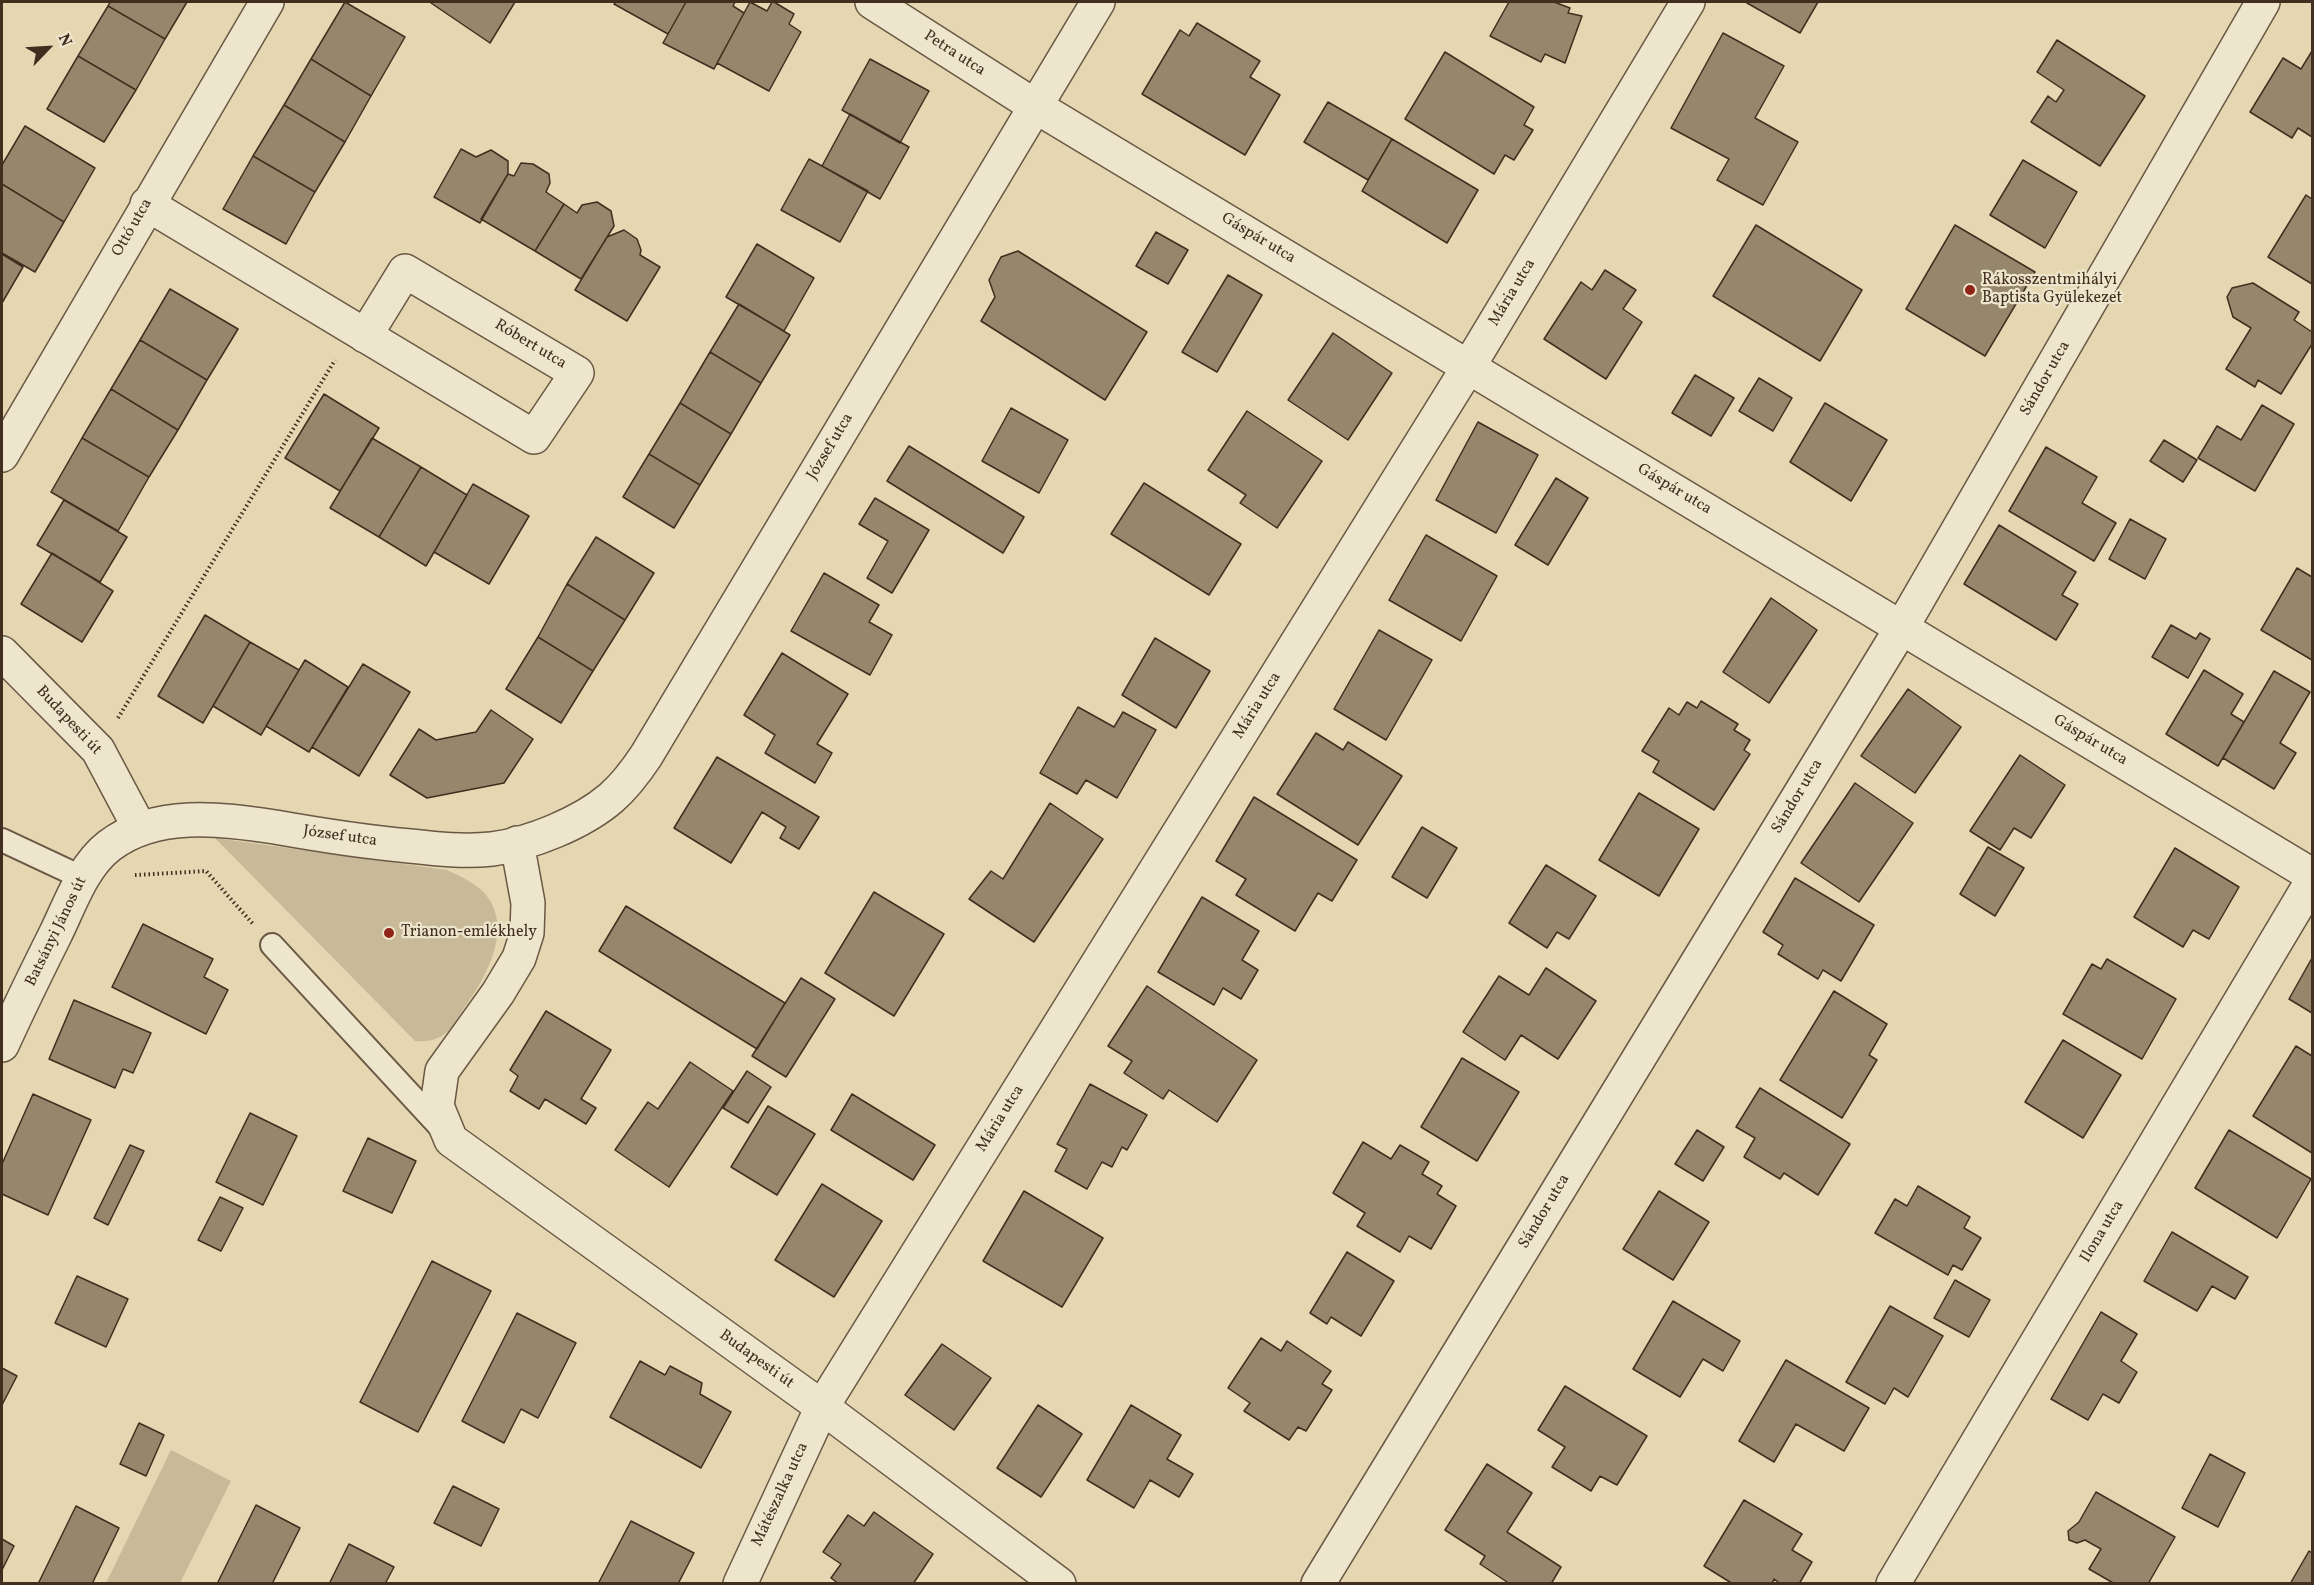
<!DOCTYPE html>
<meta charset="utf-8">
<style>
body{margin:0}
#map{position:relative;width:2314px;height:1585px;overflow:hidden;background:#e4d7b1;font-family:Vollkorn,serif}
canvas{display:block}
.frame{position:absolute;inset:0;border:3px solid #412e1f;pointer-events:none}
.north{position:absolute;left:18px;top:18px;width:60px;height:60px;-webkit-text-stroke:4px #ede5cc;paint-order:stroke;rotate:65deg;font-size:16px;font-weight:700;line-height:24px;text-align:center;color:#412e1f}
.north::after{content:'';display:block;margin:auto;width:21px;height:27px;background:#412e1f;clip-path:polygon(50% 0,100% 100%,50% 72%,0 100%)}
</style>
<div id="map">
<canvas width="2314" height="1585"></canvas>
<div class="frame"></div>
<div class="north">N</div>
</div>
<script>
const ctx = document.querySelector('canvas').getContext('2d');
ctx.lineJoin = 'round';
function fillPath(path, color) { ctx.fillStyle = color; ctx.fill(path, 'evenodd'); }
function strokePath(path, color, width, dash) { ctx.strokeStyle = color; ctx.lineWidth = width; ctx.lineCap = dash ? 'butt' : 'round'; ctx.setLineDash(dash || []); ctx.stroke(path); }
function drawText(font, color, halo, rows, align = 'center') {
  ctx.font = font + ' Vollkorn,serif'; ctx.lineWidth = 4.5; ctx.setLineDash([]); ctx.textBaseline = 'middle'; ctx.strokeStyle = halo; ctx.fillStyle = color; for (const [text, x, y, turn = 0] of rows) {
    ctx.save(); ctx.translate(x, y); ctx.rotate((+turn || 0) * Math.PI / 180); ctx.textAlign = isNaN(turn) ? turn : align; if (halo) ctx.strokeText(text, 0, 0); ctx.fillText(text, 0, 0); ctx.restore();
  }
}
fillPath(new Path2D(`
 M215,838L447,870C462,877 480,885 489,899C512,935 483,982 462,1011C456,1020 451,1030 442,1036C433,1041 424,1042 415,1041Z
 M171,1450L231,1481L180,1583H106Z`), '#c8ba98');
const building = new Path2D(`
 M110,2H187L165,39L108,6Z
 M345,2L405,37L371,96L311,59Z
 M432,2H515L490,43L431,3Z
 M616,2H686L668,34L614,4Z
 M686,2H735L733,6L744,13L714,69L663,43Z
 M750,2L767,11L772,2H774L794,14L789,24L801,32L769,91L717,63Z
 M1509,2H1554L1570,8L1568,13L1582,16L1565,63L1545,54L1541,62L1490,36Z
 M1748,2H1818L1800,33L1747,3Z
 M108,6L165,39L136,90L78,56Z
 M1197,23L1260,61L1250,77L1280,95L1245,155L1142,94L1180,30L1189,36Z
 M1723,33L1784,66L1755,118L1798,142L1763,205L1717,180L1729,159L1671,128Z
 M2057,40L2145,96L2100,166L2031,122L2048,96L2056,102L2064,90L2037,72Z
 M2312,51V137L2298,128L2292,138L2250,112L2283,58L2301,69Z
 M1445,52L1534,107L1524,125L1533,130L1514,160L1505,155L1494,174L1405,119Z
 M78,56L136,90L104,142L47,109Z
 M311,59L371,96L345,142L284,105Z
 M870,59L929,91L900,143L842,110Z
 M1328,102L1392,139L1368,180L1304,142Z
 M284,105L345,142L315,192L253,156Z
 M850,114L909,147L880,199L822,166Z
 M25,126L95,168L64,222L2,184V165Z
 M1392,139L1478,190L1447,243L1362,191Z
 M461,149L476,157L491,150L508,161V174L480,223L434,197Z
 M253,156L315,192L286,244L223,209Z
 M809,159L868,191L840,242L781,210Z
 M2023,160L2077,192L2045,248L1990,215Z
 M521,163L533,164L549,174L550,183L546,192L564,204L535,251L481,219L508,174L514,176Z
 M2,184L64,222L35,272L2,253Z
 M2306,195L2312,199V284L2268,257Z
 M597,202L611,211L614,226L581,279L535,251L564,204L577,213L582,205Z
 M1756,225L1862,290L1820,361L1713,296Z
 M1955,225L2035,272L1985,356L1906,309Z
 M624,230L637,239L641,250L640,255L660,267L627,321L575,290L607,237Z
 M1156,232L1188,250L1168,284L1136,266Z
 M757,244L814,278L784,331L726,297Z
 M1018,251L1147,332L1105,400L981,321L995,297L989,280L1001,257Z
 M2,254L23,267L2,303Z
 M1605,270L1636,290L1623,309L1642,322L1606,379L1544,339L1581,282L1592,290Z
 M1228,275L1262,295L1217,372L1182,352Z
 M2253,283L2299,312L2294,320L2312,332V344L2281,394L2258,380L2255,387L2226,369L2251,328L2233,317L2227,297L2232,288Z
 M170,289L238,329L207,380L140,340Z
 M739,304L790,335L761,383L710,352Z
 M1333,333L1392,373L1348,440L1288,400Z
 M140,340L207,380L178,430L111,389Z
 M710,352L761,383L731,434L680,403Z
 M1695,375L1734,398L1711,436L1672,413Z
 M1759,378L1792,398L1773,431L1739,411Z
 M111,389L178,430L149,477L82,438Z
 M324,394L379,428L340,491L285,458Z
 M680,403L731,434L700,485L649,454Z
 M1825,403L1887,440L1851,501L1790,462Z
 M2262,405L2294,424L2255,491L2198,458L2217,426L2241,440Z
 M1011,408L1068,440L1039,493L982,461Z
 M1247,411L1322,461L1277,528L1240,503L1246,495L1208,470Z
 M1478,422L1538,455L1496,533L1436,500Z
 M82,438L149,477L118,531L51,492Z
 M372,438L421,467L379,537L330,508Z
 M2164,440L2197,460L2183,482L2150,461Z
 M909,446L1024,517L1003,553L887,481Z
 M2046,447L2097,477L2082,503L2116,523L2094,561L2009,511Z
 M649,454L700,485L674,528L623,497Z
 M421,467L467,495L426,566L379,537Z
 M1556,478L1588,498L1548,565L1515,545Z
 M1144,483L1241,544L1209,595L1111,534Z
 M473,484L529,516L489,584L434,552Z
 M875,498L929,530L892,593L867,578L888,541L859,524Z
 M64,500L127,537L100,582L37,545Z
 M2130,519L2166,539L2145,579L2109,559Z
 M1999,525L2076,572L2062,595L2078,604L2056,640L1964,584Z
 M1426,535L1497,576L1461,641L1389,600Z
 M596,537L654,573L625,620L567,584Z
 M52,553L113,591L82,642L21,604Z
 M2297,568L2312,577V660L2261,630Z
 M824,573L879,605L869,622L892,635L870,675L791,631Z
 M567,584L625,620L593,671L538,637Z
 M1771,598L1817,630L1769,703L1723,672Z
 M205,615L250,642L203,723L158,696Z
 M2171,625L2196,639L2200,633L2210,639L2188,678L2152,657Z
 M1379,630L1432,660L1386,740L1334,709Z
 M538,637L593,671L561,723L506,689Z
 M1155,638L1210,671L1176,728L1122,695Z
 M250,642L299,670L261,735L213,706Z
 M782,653L848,694L817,744L832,753L815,783L765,753L775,735L744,715Z
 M305,660L348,687L309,752L266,726Z
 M363,664L410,692L359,776L312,747Z
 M2204,670L2243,694L2231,714L2244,722L2218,766L2166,734Z
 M2274,671L2310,692L2280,743L2296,753L2274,789L2223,758Z
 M1908,689L1961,727L1915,793L1861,756Z
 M1701,701L1738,724L1734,730L1750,740L1744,750L1750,754L1714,810L1653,772L1659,761L1642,751L1669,708L1679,715L1687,702L1697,708Z
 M1078,707L1114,727L1123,712L1156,730L1117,798L1086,780L1077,794L1040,773Z
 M491,710L533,739L504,783L427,798L390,775L419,729L436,740L476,732Z
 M1316,733L1343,750L1348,742L1402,776L1358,845L1277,794Z
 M2020,755L2065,785L2031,838L2014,828L2000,850L1970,831Z
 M717,757L819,817L799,849L780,838L786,827L762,812L731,863L674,828Z
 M1855,783L1913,823L1859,902L1801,863Z
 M1639,793L1699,829L1659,896L1599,860Z
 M1254,797L1357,860L1332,901L1318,893L1295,931L1236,895L1246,879L1216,861Z
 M1050,803L1103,839L1034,942L969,899L991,871L1003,879Z
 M1422,827L1457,848L1427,898L1392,877Z
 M1988,847L2024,868L1995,916L1960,894Z
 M2175,848L2239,887L2209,939L2193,930L2183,947L2134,917Z
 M1546,865L1596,896L1569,939L1557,932L1547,948L1509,923Z
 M1795,878L1874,925L1841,981L1823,970L1818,979L1778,954L1783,945L1763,932Z
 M874,892L944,934L894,1016L825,973Z
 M1202,897L1259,931L1242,960L1258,970L1241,999L1223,988L1214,1005L1158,972Z
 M626,906L785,1003L757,1049L599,951Z
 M143,924L213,959L204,977L228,990L206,1034L112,987Z
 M2312,958V1013L2289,999Z
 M2107,959L2176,999L2142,1059L2063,1014L2092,964L2101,969Z
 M1546,968L1596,1001L1558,1059L1521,1035L1505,1060L1463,1032L1499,976L1529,995Z
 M801,978L835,999L786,1077L752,1056Z
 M1147,986L1257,1060L1217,1122L1169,1090L1163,1099L1124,1073L1132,1061L1108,1046Z
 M1834,991L1887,1024L1869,1055L1877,1060L1842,1118L1780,1080Z
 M74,1000L151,1033L133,1073L123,1069L115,1088L49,1059Z
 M546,1011L611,1050L581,1099L596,1108L586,1124L545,1099L539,1109L510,1091L518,1076L510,1070Z
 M2063,1040L2121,1075L2083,1138L2025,1102Z
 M2296,1046L2312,1056V1153L2253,1116Z
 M1462,1058L1519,1092L1477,1161L1421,1127Z
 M690,1062L733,1091L669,1187L615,1150L648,1102L658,1109Z
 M747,1071L771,1087L748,1123L723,1108Z
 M1090,1084L1147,1115L1127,1150L1122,1147L1112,1167L1102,1162L1087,1189L1055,1171L1067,1149L1057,1144Z
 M1760,1088L1850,1144L1818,1195L1784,1173L1780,1179L1744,1157L1755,1138L1736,1127Z
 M33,1094L91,1120L48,1215L2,1194V1164Z
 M852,1094L935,1145L913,1180L831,1130Z
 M768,1106L815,1134L777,1195L731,1167Z
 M250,1113L297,1136L263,1205L216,1182Z
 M1697,1130L1724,1147L1703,1181L1675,1164Z
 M2229,1130L2311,1179L2277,1238L2195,1188Z
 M368,1138L416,1161L392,1213L343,1191Z
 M1363,1142L1391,1159L1400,1145L1429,1162L1422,1174L1442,1186L1437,1194L1456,1206L1431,1249L1409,1236L1400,1252L1357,1226L1365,1213L1333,1193Z
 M130,1145L144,1151L108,1225L94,1218Z
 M822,1184L882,1221L834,1297L775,1260Z
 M1918,1186L1970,1217L1964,1228L1981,1238L1962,1270L1953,1265L1948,1275L1875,1233L1895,1199L1907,1206Z
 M1024,1191L1103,1238L1062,1307L983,1261Z
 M1659,1191L1709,1222L1673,1280L1623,1249Z
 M220,1197L243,1208L221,1251L198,1240Z
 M2172,1232L2248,1277L2235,1299L2212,1286L2197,1311L2144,1281Z
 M1347,1252L1394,1281L1361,1336L1331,1317L1327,1324L1310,1313Z
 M432,1261L491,1291L418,1432L360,1402Z
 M77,1276L128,1299L106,1347L55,1323Z
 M1955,1280L1990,1300L1969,1337L1934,1318Z
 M1673,1301L1740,1341L1723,1371L1703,1359L1680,1397L1633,1369Z
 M1890,1306L1943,1336L1908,1397L1894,1388L1885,1404L1846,1382Z
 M2101,1312L2137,1334L2121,1361L2137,1372L2119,1403L2103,1394L2088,1420L2051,1399Z
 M517,1313L576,1343L538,1418L521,1409L504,1443L462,1421Z
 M1261,1338L1281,1351L1287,1341L1331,1371L1322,1384L1332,1390L1306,1431L1298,1427L1289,1440L1244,1411L1250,1403L1228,1388Z
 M942,1344L991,1378L954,1430L905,1395Z
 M1786,1360L1869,1408L1844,1451L1796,1424L1774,1462L1739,1441Z
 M640,1361L665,1375L670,1366L702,1383L700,1394L731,1412L701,1468L610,1417Z
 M2,1368L17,1376L2,1405Z
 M1565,1386L1647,1436L1617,1485L1600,1476L1591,1491L1552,1467L1565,1447L1538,1430Z
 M1038,1405L1082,1434L1041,1497L997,1468Z
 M1131,1405L1181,1435L1167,1459L1193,1474L1179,1497L1150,1480L1134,1508L1087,1480Z
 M139,1423L164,1435L146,1476L120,1464Z
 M2210,1454L2245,1473L2218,1527L2182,1508Z
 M1487,1464L1532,1493L1507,1532L1561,1567L1551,1584H1510L1480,1564L1485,1556L1445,1530Z
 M453,1486L499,1509L481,1546L434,1523Z
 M2096,1492L2175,1537L2148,1584H2115L2089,1569L2101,1549L2085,1540L2077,1543L2069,1540L2068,1531L2079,1522Z
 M1744,1500L1802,1534L1792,1550L1812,1562L1799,1584H1781L1774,1579L1772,1584H1733L1704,1566Z
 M256,1505L300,1528L272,1584H217Z
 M76,1506L119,1528L92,1584H38Z
 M874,1512L933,1554L913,1584H839L831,1578L841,1564L823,1552L848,1515L864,1526Z
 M631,1521L694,1553L678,1584H598Z
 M2,1539L14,1546L2,1570Z
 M349,1544L394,1567L385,1584H329Z
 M2309,1551L2312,1553V1584H2290Z`);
fillPath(building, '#96866b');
strokePath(building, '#412e1f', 1.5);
const service = new Path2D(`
 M2,840L83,878
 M272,945L442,1129`);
const minor = new Path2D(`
 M872,2L1035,106L2312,875
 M147,204L534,437L577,373L405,271L365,336
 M2,455L267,2
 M2,653L98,750L140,829
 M517,843L528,903L527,933L519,958L498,993L442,1071L437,1106L451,1140L822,1407L1059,1584
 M740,1584L822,1407L1469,366L1688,2
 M1318,1584L1902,627L2263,2
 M1893,1584L2312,881`);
const tertiary = new Path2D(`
 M2,1045C19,1008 37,971 55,935C70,905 82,867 109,846C156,810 221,819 275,827C320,835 365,842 410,846C437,849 465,852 492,849C530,844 582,823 611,798C625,786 636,771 646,756L1098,2`);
strokePath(service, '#6a5844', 26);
strokePath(minor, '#6a5844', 36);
strokePath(tertiary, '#6a5844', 36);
strokePath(new Path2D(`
 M118,718L335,360
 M135,875L206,871L253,924`), '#412e1f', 4, [1.5, 3]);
strokePath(service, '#ede5cc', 22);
strokePath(minor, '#ede5cc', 33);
strokePath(tertiary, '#ede5cc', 33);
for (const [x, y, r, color] of [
 [1970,290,6,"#8f2418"],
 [389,933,6,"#8f2418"]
]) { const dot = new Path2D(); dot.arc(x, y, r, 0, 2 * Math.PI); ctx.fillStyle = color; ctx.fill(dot); strokePath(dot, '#ede5cc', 2); }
drawText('16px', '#412e1f', '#ede5cc', [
 ["Petra utca",954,54,33],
 ["Ottó utca",133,228,-60],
 ["Gáspár utca",1258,239,31],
 ["Mária utca",1513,293,-59],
 ["Róbert utca",530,345,31],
 ["Sándor utca",2046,379,-60],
 ["József utca",831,447,-59],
 ["Gáspár utca",1674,490,31],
 ["Mária utca",1258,706,-58],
 ["Budapesti út",68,721,47],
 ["Gáspár utca",2090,741,31],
 ["Sándor utca",1798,797,-59],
 ["József utca",340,837,8],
 ["Batsányi János út",57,932,-64],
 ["Mária utca",1001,1119,-58],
 ["Sándor utca",1545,1212,-59],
 ["Ilona utca",2103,1232,-59],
 ["Budapesti út",756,1360,36],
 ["Mátészalka utca",781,1495,-65]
]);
drawText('16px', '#412e1f', '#ede5cc', [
 ["Rákosszentmihályi",1982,281],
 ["Baptista Gyülekezet",1982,299],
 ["Trianon-emlékhely",401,933]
], 'left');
</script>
